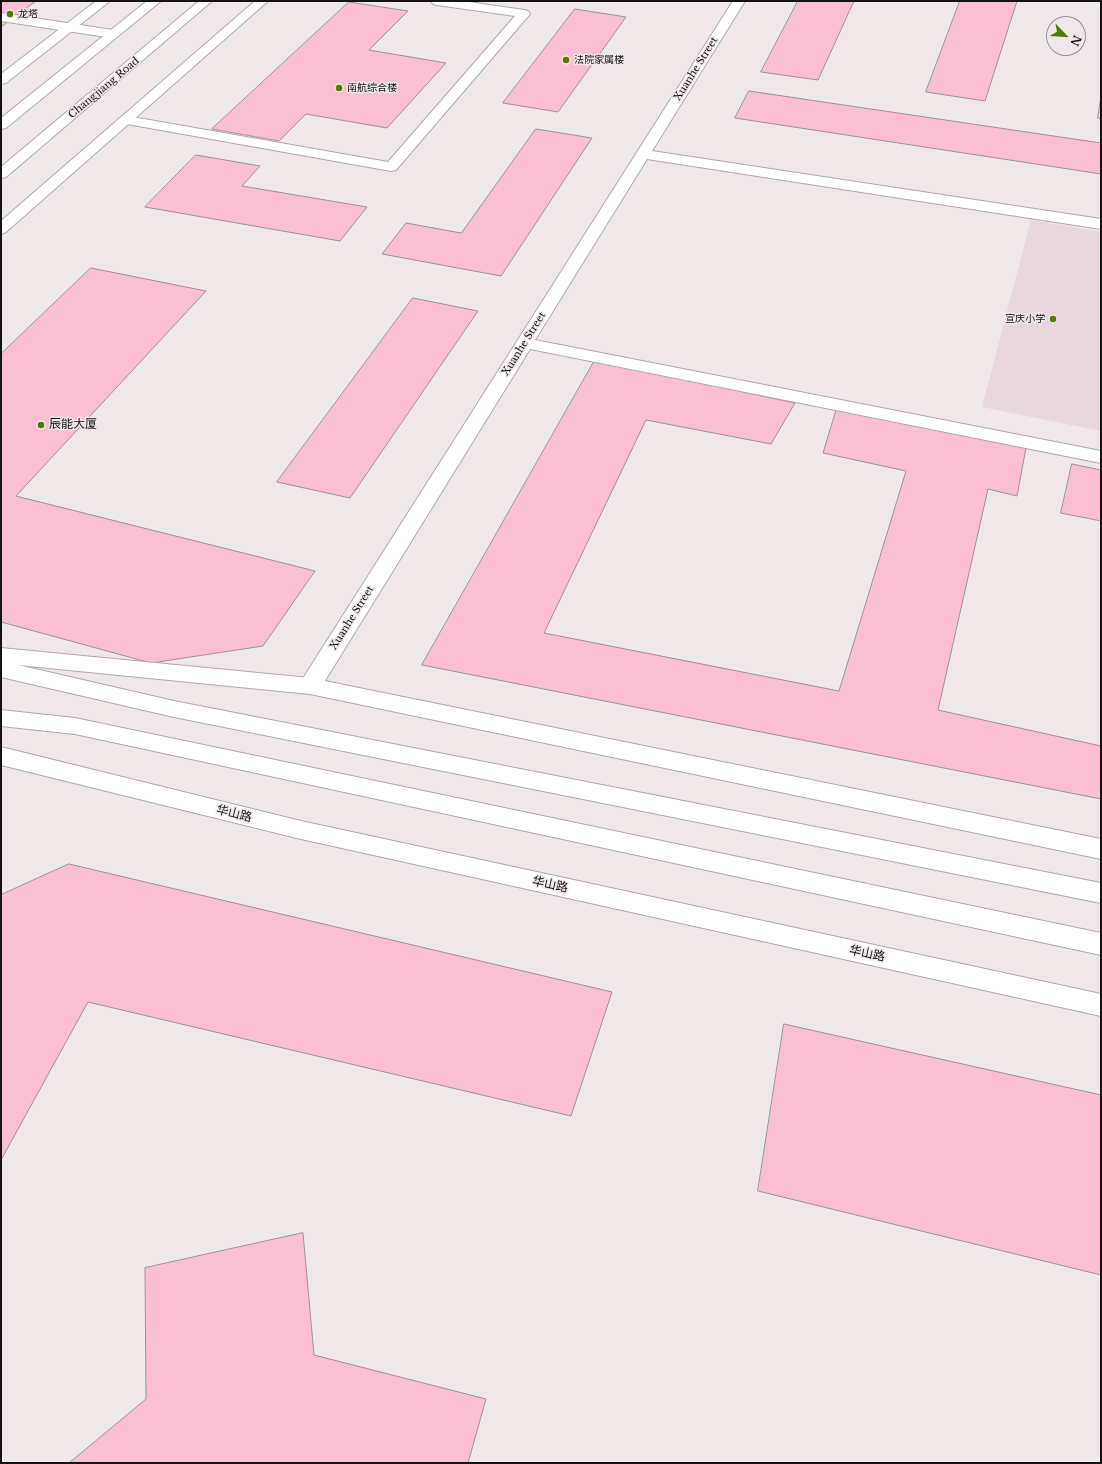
<!DOCTYPE html>
<meta charset="utf-8">
<style>
body{margin:0}
#map{position:relative;width:1102px;height:1464px;overflow:hidden;background:#f0e7e9;font-family:"Libre Baskerville",serif}
canvas{display:block}
.frame{position:absolute;inset:0;border:2px solid #151213;pointer-events:none}
.north{position:absolute;left:1046px;top:16px;width:40px;height:40px;box-sizing:border-box;background:#f0e7e9;border:1px solid #989293;border-radius:50%;rotate:115deg;font-size:11px;font-weight:700;line-height:16px;text-align:center;color:#151213}
.north::after{content:'';display:block;margin:auto;width:14px;height:18px;background:#507c00;clip-path:polygon(50% 0,100% 100%,50% 72%,0 100%)}
</style>
<div id="map">
<canvas width="1102" height="1464"></canvas>
<div class="frame"></div>
<div class="north">N</div>
</div>
<script>
const ctx = document.querySelector('canvas').getContext('2d');
ctx.lineJoin = 'round';
function fillPath(path, color) { ctx.fillStyle = color; ctx.fill(path, 'evenodd'); }
function strokePath(path, color, width, dash) { ctx.strokeStyle = color; ctx.lineWidth = width; ctx.lineCap = dash ? 'butt' : 'round'; ctx.setLineDash(dash || []); ctx.stroke(path); }
function drawText(font, color, halo, rows, align = 'center') {
  ctx.font = font + ' "Libre Baskerville","Noto Sans SC",serif'; ctx.lineWidth = 3; ctx.setLineDash([]); ctx.textBaseline = 'middle'; ctx.strokeStyle = halo; ctx.fillStyle = color; for (const [text, x, y, turn = 0] of rows) {
    ctx.save(); ctx.translate(x, y); ctx.rotate((+turn || 0) * Math.PI / 180); ctx.textAlign = isNaN(turn) ? turn : align; if (halo) ctx.strokeText(text, 0, 0); ctx.fillText(text, 0, 0); ctx.restore();
  }
}
fillPath(new Path2D(`
 M1031,220L1101,232V431L982,407Z`), '#e8d7dc');
const building = new Path2D(`
 M1,1H36L1,27Z
 M798,1H854L818,80L761,72Z
 M960,1H1017L985,101L926,92Z
 M349,2L408,11L369,50L446,63L387,128L306,114L279,141L212,129Z
 M575,9L626,17L558,112L503,103Z
 M749,91L1101,143V174L735,118Z
 M1101,97V119L1098,118Z
 M536,129L592,138L501,276L382,254L406,223L461,233Z
 M196,155L260,166L242,186L367,207L340,241L145,207Z
 M91,268L206,291L16,496L315,571L263,646L151,663L1,622V354Z
 M413,298L478,311L350,498L277,482Z
 M595,360L795,403L771,444L646,420L544,633L839,691L906,471L823,453L836,410L1026,448L1017,496L988,489L938,710L1101,746V799L422,665Z
 M1072,464L1101,470V521L1061,513Z
 M69,864L612,992L571,1116L88,1002L1,1160V895Z
 M784,1024L1101,1095V1275L758,1191Z
 M303,1233L314,1355L486,1399L468,1463H69L146,1399L145,1268Z`);
fillPath(building, '#fbbfd3');
strokePath(building, '#9c9496', 1);
const minor = new Path2D(`
 M431,1H462L524,10L528,11L530,14L396,170L391,171L127,124L122,123L120,120L122,117L127,116L388,162L515,16L437,5L433,4Z
 M733,1H745L652,151L1101,219V229L647,159L535,340L1101,451V463L530,349L318,692L310,694L302,692L299,686L302,680Z
 M1,13L113,30L117,31L119,34L117,37L113,38L1,21Z`);
const major = new Path2D(`
 M96,1H110L6,83L1,84V74Z
 M147,1H161L6,128L1,129V118Z
 M199,1H212L6,177L1,178V167Z
 M255,1H268L6,232L1,234V221Z
 M1,648L310,678L1101,839V859L310,694L18,665L174,701L1101,883V903L174,717L1,677Z
 M1,710L75,718L1101,933V955L75,734L1,726Z
 M1,747L301,821L1101,994V1016L301,839L1,765Z`);
strokePath(minor, '#b2a9ac', 2);
strokePath(major, '#b2a9ac', 2);
fillPath(minor, '#fff');
fillPath(major, '#fff');
for (const [x, y, r, color] of [
 [10,14,4,"#507c00"],
 [566,60,4,"#507c00"],
 [339,88,4,"#507c00"],
 [1053,319,4,"#507c00"],
 [41,425,4,"#507c00"]
]) { const dot = new Path2D(); dot.arc(x, y, r, 0, 2 * Math.PI); ctx.fillStyle = color; ctx.fill(dot); strokePath(dot, '#f0e7e9', 1.5); }
drawText('10px', '#151213', '#f0e7e9', [
 ["龙塔",18,14],
 ["法院家属楼",574,60],
 ["南航综合楼",347,88],
 ["宣庆小学",1045,319,"right"]
], 'left');
drawText('10px', '#151213', '#f0e7e9', [
 ["Xuanhe Street",696,69,-58],
 ["Changjiang Road",104,88,-40],
 ["Xuanhe Street",524,344,-58],
 ["Xuanhe Street",352,618,-58]
]);
drawText('12px', '#151213', '#f0e7e9', [
 ["辰能大厦",49,425]
], 'left');
drawText('12px', '#151213', '#f0e7e9', [
 ["华山路",234,814,14],
 ["华山路",550,885,12],
 ["华山路",867,954,12]
]);
</script>
